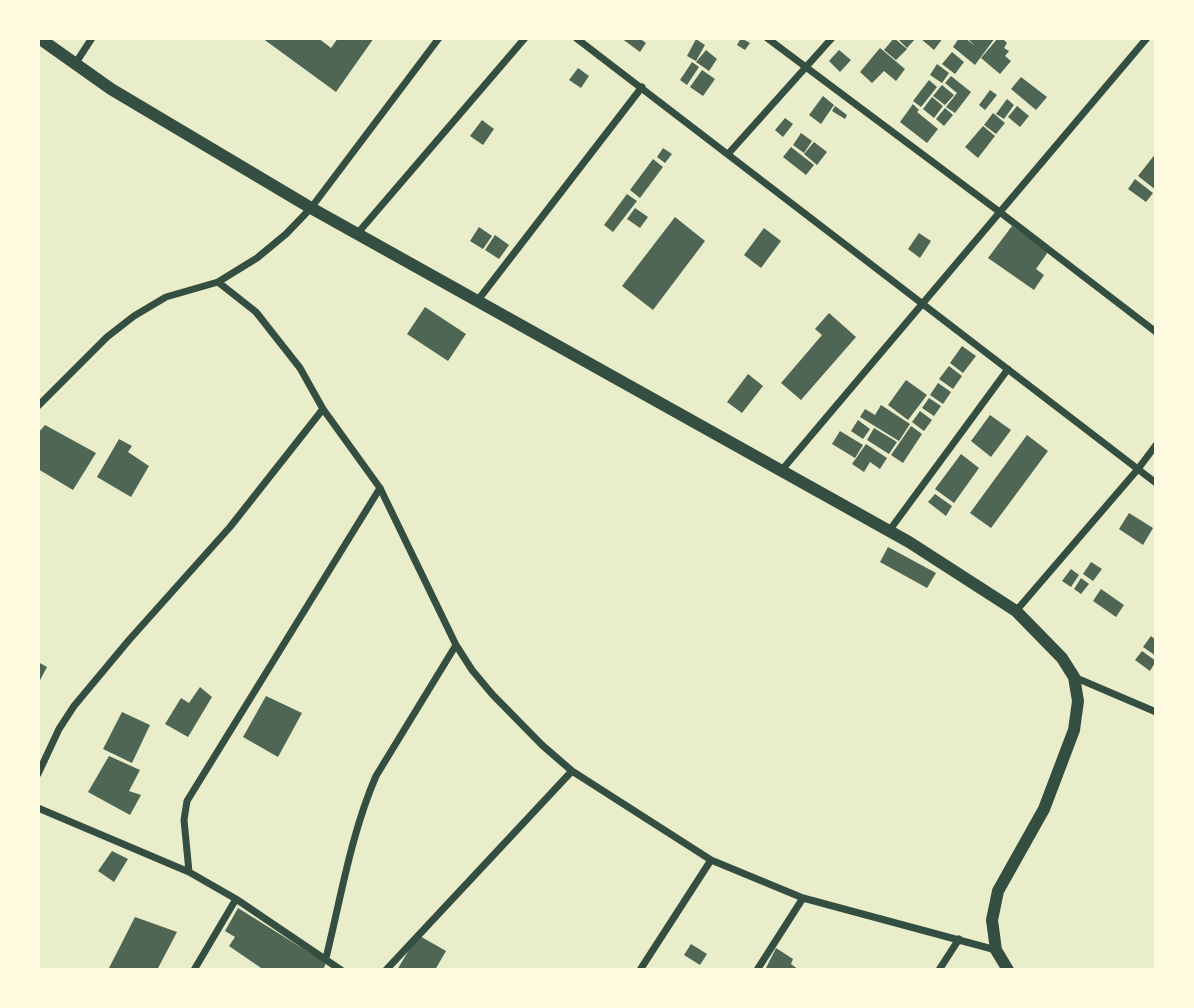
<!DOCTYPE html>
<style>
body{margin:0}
#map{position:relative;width:1194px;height:1008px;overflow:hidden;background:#e9edc9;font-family:Lato,sans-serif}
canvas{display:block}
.frame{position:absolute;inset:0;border:40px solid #fefae0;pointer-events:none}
</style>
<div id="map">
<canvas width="1194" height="1008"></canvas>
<div class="frame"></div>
</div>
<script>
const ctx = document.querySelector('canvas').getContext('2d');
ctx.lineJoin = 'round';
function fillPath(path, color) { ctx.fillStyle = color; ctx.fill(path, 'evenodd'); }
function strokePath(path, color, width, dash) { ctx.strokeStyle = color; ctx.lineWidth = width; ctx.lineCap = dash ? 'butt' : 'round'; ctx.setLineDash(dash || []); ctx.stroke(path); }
fillPath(new Path2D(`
 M262,38H318L331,48L338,38H374L336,92Z
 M621,38H639L646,43L640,52Z
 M741,38L750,43L745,50L737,45Z
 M894,38L907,49L896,60L884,50Z
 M897,38H916L907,48Z
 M920,38H943L934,50Z
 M959,38H965L975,46L967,38H995L975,65L953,47Z
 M998,38H1002L1007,43L1004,48L1009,51L1005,56L1011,61L1000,74L981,58Z
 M696,39L705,45L696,61L687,56Z
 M880,48L905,69L896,81L884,71L872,83L860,72Z
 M706,50L717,59L709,71L696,62Z
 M839,50L851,60L840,72L829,61Z
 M952,52L964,62L955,74L942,64Z
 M692,62L699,67L687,85L680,80Z
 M937,64L949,73L942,83L930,75Z
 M578,68L589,76L581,88L569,80Z
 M702,70L715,79L703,96L690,87Z
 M951,76L971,92L955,113L946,107L957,93L945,83Z
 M1021,77L1047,97L1036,110L1011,89Z
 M929,80L937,87L921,107L913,101Z
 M942,85L954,95L945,105L933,96Z
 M990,90L997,95L985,110L979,105Z
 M823,96L834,105L821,124L809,115Z
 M932,97L943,106L934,118L923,109Z
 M1007,99L1014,105L1004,119L996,114Z
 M913,104L919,110L917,112L938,129L927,143L900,122Z
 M835,106L847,115L845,119L832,111Z
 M1017,106L1029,116L1020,127L1008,117Z
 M945,108L953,115L944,126L936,119Z
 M993,113L1005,123L996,134L984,125Z
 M785,118L793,124L783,137L775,130Z
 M482,120L494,129L483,145L470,136Z
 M983,126L995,136L978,158L965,147Z
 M801,133L812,141L804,153L793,145Z
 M814,142L827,152L817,165L804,154Z
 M791,147L814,165L806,175L783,157Z
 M663,148L672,154L665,163L657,157Z
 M1156,153V190L1138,176Z
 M653,159L663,167L640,198L630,190Z
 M1135,179L1153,193L1146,202L1128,189Z
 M627,194L637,201L613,232L604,225Z
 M635,208L648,217L640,228L627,219Z
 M675,217L705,241L653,310L622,286Z
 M1012,226L1048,252L1036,269L1044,275L1034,290L988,258Z
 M479,227L492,236L483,249L470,241Z
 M764,228L781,241L761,268L744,255Z
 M919,233L931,241L920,258L908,249Z
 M495,235L509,245L499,259L485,250Z
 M425,307L466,334L448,361L407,334Z
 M829,313L856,337L801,400L781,383L822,335L815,329Z
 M962,346L976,356L963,373L950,363Z
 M949,366L962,376L953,389L939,379Z
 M748,374L763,386L742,413L727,402Z
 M906,380L927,395L908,420L888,405Z
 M938,383L951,392L943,404L930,395Z
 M929,398L941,406L934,416L922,408Z
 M881,405L910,424L899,441L860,417L865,409L875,415Z
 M920,411L932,420L924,431L912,422Z
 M990,415L1011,430L991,457L971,441Z
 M858,420L870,429L863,439L851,431Z
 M45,425L96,453L73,490L38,469V433Z
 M911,426L922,434L903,463L891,455Z
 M874,428L897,442L889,454L867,440Z
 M840,431L863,445L855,458L832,444Z
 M1027,435L1048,451L991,528L970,513Z
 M119,439L132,446L128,452L149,466L131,497L97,477Z
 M866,444L887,458L880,469L870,462L864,472L852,464Z
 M961,454L979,468L954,503L935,489Z
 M935,494L952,506L946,516L928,502Z
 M1129,513L1153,528L1143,545L1119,529Z
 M888,547L936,573L927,588L880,562Z
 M1091,562L1102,569L1093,581L1083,574Z
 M1071,569L1079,575L1071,587L1062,581Z
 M1081,578L1089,584L1081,594L1074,589Z
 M1101,589L1124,605L1116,617L1093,601Z
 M1151,636L1156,640V656L1143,647Z
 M1142,651L1156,661L1150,671L1135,660Z
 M38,662L47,667L38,684Z
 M200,687L212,697L188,737L165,724L181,698L189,703Z
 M266,696L302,713L278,757L243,737Z
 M122,712L150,725L132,763L103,749Z
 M109,756L140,770L129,791L141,795L130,815L88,792Z
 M112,851L128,859L114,882L98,871Z
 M238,908L326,963L323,970H264L229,946L235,937L225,931Z
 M135,917L177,932L157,970H108Z
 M418,935L446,951L435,970H397Z
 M691,944L707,954L700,965L684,955Z
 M776,948L793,959L791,964L799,970H765Z`), '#4f6655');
strokePath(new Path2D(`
 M576,38L1156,483
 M767,38L1001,213L1156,332
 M75,64L92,38
 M728,154L832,38
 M357,234L525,38
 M218,282L256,312L300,368L323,409L380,488L456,645L472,670L492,694L542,745L572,771L711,860L803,898L996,950
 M478,300L642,87
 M38,406L107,337L134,316L166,297L218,282L257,258L286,234L311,208L439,38
 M781,471L1147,38
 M889,531L1008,369
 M1016,611L1138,469L1156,445
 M1074,677L1156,712
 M38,774L59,729L74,706L129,640L230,527L323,409
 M38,808L189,872L236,899L341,970
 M189,872L184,820L187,801L380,488
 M326,958C341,897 351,834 376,776L456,645
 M194,970L236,899
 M386,970L572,771
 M640,970L711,860
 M757,970L803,898
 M939,970L959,939`), '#344e41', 7);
strokePath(new Path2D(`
 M39,38L111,89L311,208L909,542L1016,611L1062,658L1074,677L1078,701L1074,730L1044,809L998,891L992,920L996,950L1008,970`), '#344e41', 12);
</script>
